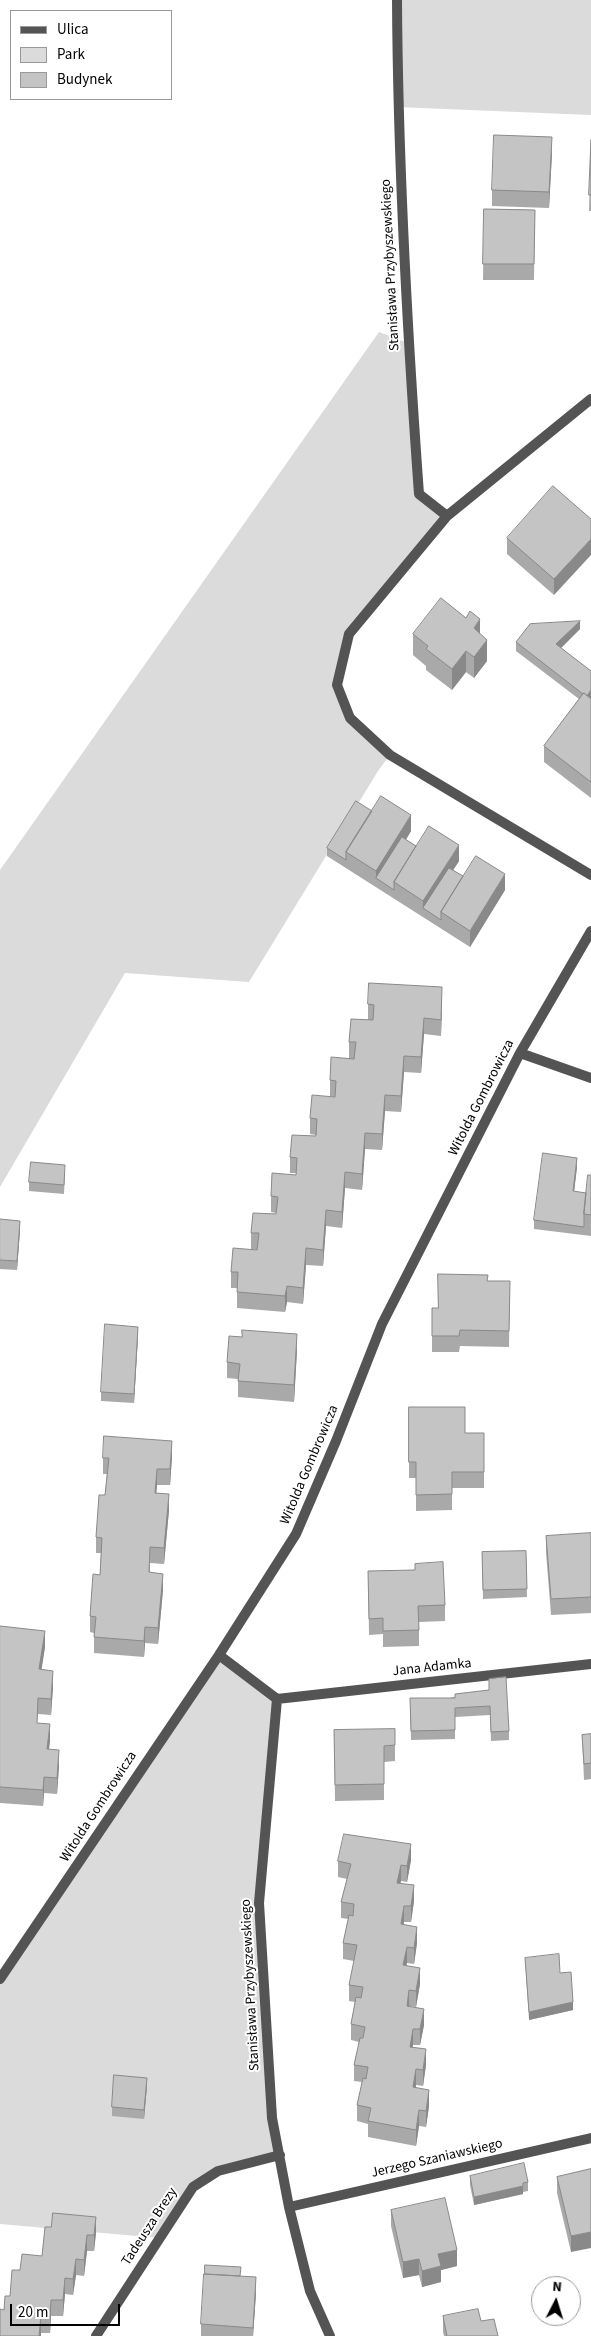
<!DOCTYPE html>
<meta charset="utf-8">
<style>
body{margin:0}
#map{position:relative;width:591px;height:2336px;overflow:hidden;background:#fff;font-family:"Source Sans 3",sans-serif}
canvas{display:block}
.legend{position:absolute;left:10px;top:10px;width:162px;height:90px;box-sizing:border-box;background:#fff;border:1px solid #999;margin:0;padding:6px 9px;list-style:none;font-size:15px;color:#000}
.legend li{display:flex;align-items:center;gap:10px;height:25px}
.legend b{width:25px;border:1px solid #999}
.north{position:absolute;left:531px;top:2276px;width:50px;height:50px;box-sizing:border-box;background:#fff;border:1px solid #999;border-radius:50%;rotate:5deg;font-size:14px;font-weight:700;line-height:20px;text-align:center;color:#000}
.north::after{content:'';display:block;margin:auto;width:18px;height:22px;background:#000;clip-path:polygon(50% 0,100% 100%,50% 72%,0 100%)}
.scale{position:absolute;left:10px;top:2304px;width:110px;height:22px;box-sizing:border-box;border:2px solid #000;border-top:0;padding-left:6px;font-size:15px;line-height:18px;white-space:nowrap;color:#000;-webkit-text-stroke:4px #fff;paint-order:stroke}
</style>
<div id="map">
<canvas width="591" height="2336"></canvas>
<ul class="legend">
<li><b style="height:6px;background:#545454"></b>Ulica</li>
<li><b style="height:14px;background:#dbdbdb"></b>Park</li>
<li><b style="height:14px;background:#c4c4c4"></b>Budynek</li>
</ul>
<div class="north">N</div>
<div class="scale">20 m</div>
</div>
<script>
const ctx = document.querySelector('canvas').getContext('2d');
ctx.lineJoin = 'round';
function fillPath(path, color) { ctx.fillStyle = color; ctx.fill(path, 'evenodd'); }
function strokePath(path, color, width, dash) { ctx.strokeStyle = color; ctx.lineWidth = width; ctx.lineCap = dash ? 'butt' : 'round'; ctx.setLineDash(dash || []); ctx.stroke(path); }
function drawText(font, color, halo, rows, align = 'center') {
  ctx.font = font + ' "Source Sans 3",sans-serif'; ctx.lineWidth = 4; ctx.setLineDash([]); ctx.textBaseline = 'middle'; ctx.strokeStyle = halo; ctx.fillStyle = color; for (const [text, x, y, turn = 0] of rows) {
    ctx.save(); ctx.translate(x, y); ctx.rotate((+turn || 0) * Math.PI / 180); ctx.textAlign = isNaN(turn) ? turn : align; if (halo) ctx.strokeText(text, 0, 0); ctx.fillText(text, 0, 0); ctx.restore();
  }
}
fillPath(new Path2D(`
 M397,0H591V115L397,107Z
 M379,332L408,343L419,494L447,516L349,634L337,685L350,718L390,755L378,771L249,982L125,973L0,1187V870Z
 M219,1655L277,1699L259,1903L280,2155L218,2171L193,2187L160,2238L0,2224V1979Z`), '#dbdbdb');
strokePath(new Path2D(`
 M397,0C398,165 407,329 419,494L447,516
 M591,399L447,516L349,634L337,685L350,718L390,755L591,875
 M520,1053L591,1078
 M219,1655L277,1699L259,1903L272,2118L289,2207L310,2291L330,2336
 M277,1699L591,1664
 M0,1979L219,1655L296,1534L336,1441L382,1324L520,1053L591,931
 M289,2207L591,2138
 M96,2336L193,2187L218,2171L280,2155`), '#545454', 10);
fillPath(new Path2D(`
 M591,140V211H589Z
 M552,153L549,208L492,206V190Z
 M484,209L535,210L534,280H483Z
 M591,519L554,595L507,554V538Z
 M580,629L561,648L591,671V798L544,762V746L579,699L516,651V642Z
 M480,633L487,661L474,678L466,672L452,690L426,670V666L413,655V634Z
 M372,811L411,831L406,840L416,846L459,861L453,870L463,876L505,890L470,947L327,856V848Z
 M442,1003L441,1036L424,1034L421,1073L404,1072L401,1112L385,1111L382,1150L365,1149L362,1190L345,1188L342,1228L326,1226L323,1266L306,1265L303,1304L287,1302L285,1312L237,1308V1288H231V1272L257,1250L251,1249V1233L276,1214V1213L271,1212V1196L296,1175V1173H290V1157L316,1136V1135L310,1134V1118L335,1097L330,1096V1080L349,1058V1042L368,1020V1004Z
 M577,1167L574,1192L586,1193L591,1175V1236L534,1229V1220Z
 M65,1173L64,1194L29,1191V1182Z
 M0,1219L20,1230L17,1270L0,1269Z
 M488,1281H510L509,1347L460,1346L459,1352H432V1308H438Z
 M138,1336L134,1403L101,1401V1392Z
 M297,1350L294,1402L238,1397V1379L227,1378V1362Z
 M409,1407L465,1433H484V1488H452V1510L416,1511V1478H409Z
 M172,1457L170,1485H157L156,1493L169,1510L164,1564L150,1563V1572L163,1590L158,1644L145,1643L144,1657L94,1653V1633L90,1632V1616L100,1575L101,1553H96V1537L105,1495L107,1474H103V1458Z
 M591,1533V1613L551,1615L546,1552V1536Z
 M526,1551L527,1597L483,1599L482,1552Z
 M368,1571L445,1605V1621L419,1622V1646L383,1647V1634L369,1635Z
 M0,1626L45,1647L41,1670L53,1687L51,1715L38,1714L37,1723L50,1740L49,1750L59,1766L57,1794L44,1793L43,1806L0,1803Z
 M489,1679L509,1731V1740L491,1741L490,1715L455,1717V1739L411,1740L410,1706L489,1690Z
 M395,1729V1761L384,1762V1800L335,1801L334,1730Z
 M591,1734V1779L584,1780L582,1735Z
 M411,1860L407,1882L401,1881L400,1883L414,1901L411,1922H404L403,1924L417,1943L414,1964L407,1963L406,1965L420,1984L416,2007L409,2006L424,2025L420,2045H413V2047L426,2065L423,2086L416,2085V2087L429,2106L426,2127L419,2126L416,2146L368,2137V2124L357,2121V2105L362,2082L354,2081V2065L359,2042L351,2040V2024L355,2002L349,2001V1985L354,1961L343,1959V1943L349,1919L341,1918V1902L347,1879L338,1877V1861Z
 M525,1958L560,1973L573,2010L529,2020Z
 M147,2086L144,2119L112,2116V2107Z
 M591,2169L571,2252L557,2193V2177Z
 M470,2176L528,2182V2191L523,2192V2194L474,2205L470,2185Z
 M391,2210L457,2266L441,2270V2282L422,2287L419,2275L403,2278L391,2226Z
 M45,2227L96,2233L94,2251H87L84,2276L76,2275L73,2295L65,2294L63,2316H51L50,2333H41V2336H0L4,2310L20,2270L42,2256Z
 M241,2276L256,2293L253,2336H201V2324Z
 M443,2316L481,2321L498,2336H444L443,2332Z`), '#a9a9a9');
fillPath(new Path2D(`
 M552,137V153L549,208V192Z
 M591,539V555L554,595V579Z
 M480,619V641L474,628Z
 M580,621V629L556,653V644Z
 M487,640V661L474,678V657Z
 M466,651V672L452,690V669Z
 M591,690V699L586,696Z
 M411,815V831L380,881L376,878V887V871Z
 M459,845V861L427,911L423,908V917V901Z
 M505,874V890L470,947V931Z
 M442,987V1003L441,1036V1020Z
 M424,1018V1034L421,1073V1057Z
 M404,1056V1072L401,1112V1096Z
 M385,1095V1111L382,1150V1134Z
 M365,1133V1149L362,1190V1174Z
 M577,1158V1167L573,1200V1191Z
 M345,1172V1188L342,1228V1212Z
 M326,1210V1226L323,1266V1250Z
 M20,1221V1230L17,1270V1261Z
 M306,1248V1265L303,1304V1288Z
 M287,1286V1302L285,1312V1296Z
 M138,1327V1336L134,1403V1394Z
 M297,1334V1350L294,1402V1385Z
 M172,1441V1457L170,1485V1469Z
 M157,1469V1485L155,1509V1493Z
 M169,1494V1510L164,1564V1548Z
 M163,1574V1590L158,1644V1628Z
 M145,1627V1643L144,1657V1641Z
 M45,1631V1647L39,1686V1669Z
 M53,1671V1687L51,1715V1699Z
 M50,1724V1740L47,1765V1749Z
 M59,1750V1766L57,1794V1778Z
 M44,1777V1793L43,1806V1790Z
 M411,1844V1860L407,1882V1866Z
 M401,1865V1881L397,1899V1883Z
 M414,1885V1901L411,1922V1906Z
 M404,1906V1922L401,1940V1924Z
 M417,1927V1943L414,1964V1948Z
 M407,1947V1963L403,1981V1965Z
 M420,1968V1984L416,2007V1991Z
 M409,1990V2006L407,2022V2006Z
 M573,2002V2010L529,2020V2012Z
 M424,2009V2025L420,2045V2029Z
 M413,2029V2045L410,2063V2047Z
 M426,2049V2065L423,2086V2070Z
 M416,2069V2085L413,2103V2087Z
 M147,2078V2086L144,2119V2110Z
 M429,2090V2106L426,2127V2111Z
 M419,2110V2126L416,2146V2130Z
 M523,2186V2194L474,2205V2197Z
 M96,2217V2233L94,2251V2235Z
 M591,2232V2248L571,2252V2236Z
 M87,2235V2251L84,2276V2260Z
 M457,2250V2266L441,2270V2282L422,2287V2271L438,2254Z
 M76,2259V2275L73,2295V2279Z
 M419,2259V2275L403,2278V2262Z
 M256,2277V2293L253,2336V2328Z
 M65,2278V2294L63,2316V2300Z
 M51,2300V2316L50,2333V2317Z
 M41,2316V2336H39Z`), '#898989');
const building = new Path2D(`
 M494,135L552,137L549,192L492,190Z
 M591,140V195H589Z
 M484,209L535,210L534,264H483Z
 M553,486L591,519V539L554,579L507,538Z
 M441,598L466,618L470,611L480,619L474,628L487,640L474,657L466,651L452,669L426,649L428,646L413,634Z
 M580,621L556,644L591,671V690L587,696L584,693L583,694L516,642L530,624Z
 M584,693L591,699V782L544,746Z
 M381,796L411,815L376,871L346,852Z
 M356,801L372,811L346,852V860L327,848Z
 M429,826L459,845L423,901L394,882Z
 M402,837L416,846L394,882V890L376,878Z
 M476,856L505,874L470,931L441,912Z
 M449,868L463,876L441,912V920L423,908Z
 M369,983L442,987L441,1020L424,1018L421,1057L404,1056L401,1096L385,1095L382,1134L365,1133L362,1174L345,1172L342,1212L326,1210L323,1250L306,1248L303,1288L287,1286L285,1296L237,1292L238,1272H231L233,1248L257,1250L259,1233H251L253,1213L276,1214L278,1197L271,1196L272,1173L296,1175L297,1158L290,1157L292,1135L316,1136L317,1119L310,1118L312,1095L335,1097L336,1081L330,1080L331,1057L354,1059L356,1042H349L351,1019L373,1020L374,1005L368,1004Z
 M543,1153L577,1158L573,1191L586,1193L584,1214V1227L534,1220Z
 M31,1162L65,1165L64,1185L29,1182Z
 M588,1175H591V1215L584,1214Z
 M0,1219L20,1221L17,1261L0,1260Z
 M438,1274L488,1275L487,1281H510L509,1331L460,1330L459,1336H432V1308H438Z
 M105,1324L138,1327L134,1394L101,1392Z
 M242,1330L297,1334L294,1385L238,1381L240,1364L227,1362L229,1336L242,1337Z
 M409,1407H465V1433H484V1472H452V1494L416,1495V1462H409Z
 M104,1436L172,1441L170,1469H157L155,1493L169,1494L164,1548L150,1547L149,1572L163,1574L158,1628L145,1627L144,1641L94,1637L96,1617L90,1616L93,1574L100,1575L102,1538L96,1537L99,1495H105L109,1458H103Z
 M591,1533V1597L551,1599L546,1536Z
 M526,1551L527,1589L483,1590L482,1552Z
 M443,1562L445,1605L418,1606L419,1630L383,1631V1618L369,1619L368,1571L415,1570V1564Z
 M0,1626L45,1631L39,1669L53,1671L51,1699L38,1698L37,1723L50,1724L47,1749L59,1750L57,1778L44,1777L43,1790L0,1787Z
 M506,1677L509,1731L491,1732L490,1706L455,1708V1730L411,1731L410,1698H455V1694L489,1690V1679Z
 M395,1729V1745L384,1746V1784L335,1785L334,1730Z
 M591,1734V1763L584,1764L582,1735Z
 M344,1834L411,1844L407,1866L401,1865L397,1883L414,1885L411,1906H404L401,1924L417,1927L414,1948L407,1947L403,1965L420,1968L416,1991L409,1990L407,2006L424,2009L420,2029H413L410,2047L426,2049L423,2070L416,2069L413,2087L429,2090L426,2111L419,2110L416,2130L368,2121L371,2108L357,2105L363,2078L366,2079L368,2067L354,2065L360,2038H363L365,2027L351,2024L356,1997L361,1998L363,1987L349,1985L357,1945L343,1943L349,1915L353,1916L354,1904L341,1902L351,1864L338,1861Z
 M559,1954L560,1973L571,1972L573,2002L529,2012L525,1958Z
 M114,2075L147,2078L144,2110L112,2107Z
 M524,2163L528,2182L523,2183V2186L474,2197L470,2176Z
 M591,2169V2232L571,2236L557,2177Z
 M445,2198L457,2250L438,2254L441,2266L422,2271L419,2259L403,2262L391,2210Z
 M53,2213L96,2217L94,2235H87L84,2260L76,2259L73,2279L65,2278L63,2300H51L50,2317L41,2316L39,2336H0V2309L4,2310L5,2296H10L12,2270H20L22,2254L42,2256L45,2227H51Z
 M205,2265L241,2267L240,2276L205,2274Z
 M204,2274L256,2277L253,2328L201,2324Z
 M478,2309L481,2321L494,2319L498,2336H447L443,2316Z`);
fillPath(building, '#c4c4c4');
strokePath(building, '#898989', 1);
drawText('14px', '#000', '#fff', [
 ["Stanisława Przybyszewskiego",391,265,-93],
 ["Witolda Gombrowicza",482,1098,-63],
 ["Witolda Gombrowicza",310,1465,-67],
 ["Jana Adamka",432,1668,-6],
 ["Witolda Gombrowicza",99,1807,-57],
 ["Stanisława Przybyszewskiego",251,1985,-93],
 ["Jerzego Szaniawskiego",437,2159,-13],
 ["Tadeusza Brezy",150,2227,-57]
]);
</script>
